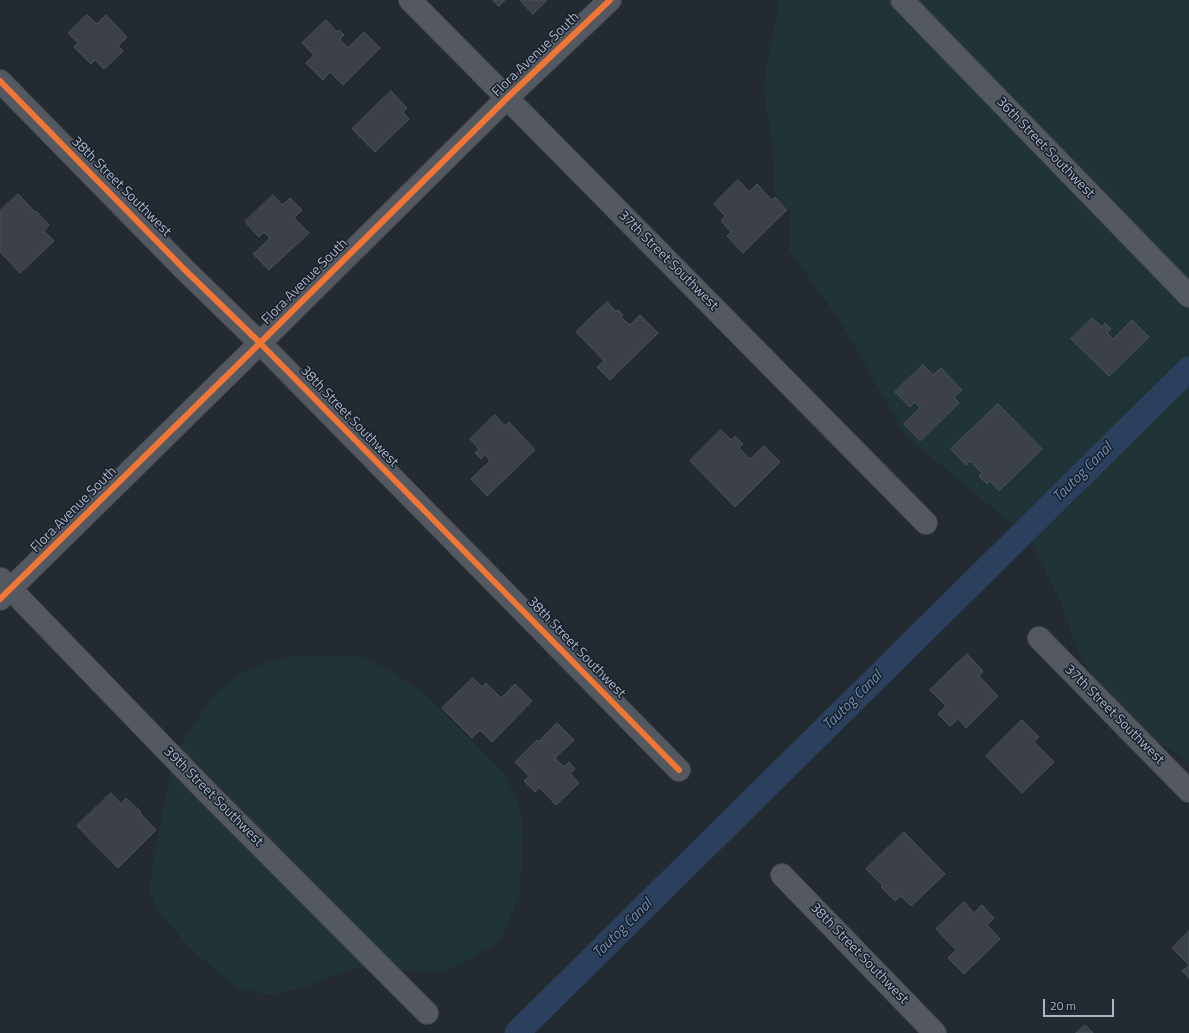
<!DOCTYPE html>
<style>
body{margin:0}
#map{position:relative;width:1189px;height:1033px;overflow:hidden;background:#232a32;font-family:"Titillium Web",sans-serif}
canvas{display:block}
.scale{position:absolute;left:1043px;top:999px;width:71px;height:18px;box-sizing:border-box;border:2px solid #abb5c6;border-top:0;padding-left:5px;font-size:12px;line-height:14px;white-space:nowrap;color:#abb5c6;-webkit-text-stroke:3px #17202d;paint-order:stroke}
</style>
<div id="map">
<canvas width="1189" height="1033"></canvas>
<div class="scale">20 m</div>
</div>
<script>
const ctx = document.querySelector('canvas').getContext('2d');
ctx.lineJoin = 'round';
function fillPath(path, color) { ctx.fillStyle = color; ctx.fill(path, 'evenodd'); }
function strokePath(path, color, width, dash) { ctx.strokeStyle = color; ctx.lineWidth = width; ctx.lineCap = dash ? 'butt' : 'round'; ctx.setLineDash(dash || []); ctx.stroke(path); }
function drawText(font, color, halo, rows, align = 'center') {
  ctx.font = font + ' "Titillium Web",sans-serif'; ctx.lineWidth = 3; ctx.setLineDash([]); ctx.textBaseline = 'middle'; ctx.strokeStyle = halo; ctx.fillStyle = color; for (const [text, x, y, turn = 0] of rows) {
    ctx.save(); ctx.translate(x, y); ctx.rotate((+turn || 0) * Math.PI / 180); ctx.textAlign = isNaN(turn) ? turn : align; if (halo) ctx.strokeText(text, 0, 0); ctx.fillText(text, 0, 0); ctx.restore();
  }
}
fillPath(new Path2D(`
 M779,0H1189V762L1147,733L1123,711L1081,659L1060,601L1031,540L905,435L841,322L789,250V211L774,193L772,139L763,89Z
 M299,655L357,656L389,670L425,694L505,775L520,807L523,835L520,893L500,942L464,963L440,972L412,971L383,969L354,968L326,979L294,990L268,995L236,987L190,948L157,909L149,888L158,837L173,757L215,694L240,674L266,663Z`), '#203438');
strokePath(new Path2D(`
 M517,1033L1189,369`), '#2b405c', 25);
const building = new Path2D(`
 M493,0H505L499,6Z
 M520,0H547L533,14Z
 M87,15L97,24L106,15L127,37L118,46L123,51L104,69L95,60L91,64L74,47L78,43L68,33Z
 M326,20L337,32L339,30L344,35L340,39L348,48L364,32L380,48L343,85L330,72L323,80L306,63L314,55L302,43Z
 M391,91L407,108L403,112L409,119L375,152L352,129Z
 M738,180L749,192L757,184L772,200L775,197L787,210L743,253L727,236L731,232L721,221L725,216L714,204Z
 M18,194L35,212L36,211L49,225L44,231L54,241L20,273L0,252V211Z
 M273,195L282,205L290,198L302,210L294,218L309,233L269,270L253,254L270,238L264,232L259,237L245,222Z
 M607,302L616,311L618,310L623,315L621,317L630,325L640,315L658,333L610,380L597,367L604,361L576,332Z
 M1092,318L1102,327L1105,323L1111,329L1107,333L1113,339L1132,320L1149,337L1109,376L1071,339Z
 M923,365L933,375L941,368L962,390L954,397L959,403L920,441L904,424L920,408L915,402L910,407L895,392Z
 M998,404L1042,449L999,491L990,481L987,484L979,476L982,473L970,461L966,465L951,449Z
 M495,415L505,426L509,422L535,450L487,496L471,479L490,461L485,455L481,459L475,453L479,449L470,439Z
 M721,430L731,440L735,436L743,444L739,448L750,459L764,446L780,462L735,507L690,461Z
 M967,654L983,671L979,676L998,696L966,728L958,719L950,726L938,714L946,706L930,690Z
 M473,678L482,687L486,683L501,698L515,684L532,701L492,742L480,730L472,738L442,708Z
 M1022,720L1039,737L1034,742L1054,762L1022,793L986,756Z
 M557,723L574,740L555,758L564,767L569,762L575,769L570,773L579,783L556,805L539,787L535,792L524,781L529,776L515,762L537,740L539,741Z
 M111,793L121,804L126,798L141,812L140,813L156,830L118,868L77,826Z
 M904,832L945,874L911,906L901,896L895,901L881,887L883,886L866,869Z
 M964,902L974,913L982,905L994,918L987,925L1000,939L964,974L948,958L956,950L936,929Z
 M1189,931V978L1182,971L1189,965L1172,948Z
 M1085,1025L1093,1033H1076Z`);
fillPath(building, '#3b4049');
strokePath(building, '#4a515a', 1);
const minor = new Path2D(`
 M410,0L507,98L926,523
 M902,0L1189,296
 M0,81L184,269L260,343L679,770
 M1,579L204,789L427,1013
 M0,599L260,343L507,98L610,0
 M1039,638L1189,791
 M782,875L935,1033`);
strokePath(minor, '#40444b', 24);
strokePath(minor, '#535861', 22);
strokePath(new Path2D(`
 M0,81L184,269L260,343L679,770
 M0,599L260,343L507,98L610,0`), '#f07635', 6);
drawText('14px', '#abb5c6', '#17202d', [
 ["Flora Avenue South",536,55,-44],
 ["36th Street Southwest",1045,148,46],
 ["38th Street Southwest",121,187,45],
 ["37th Street Southwest",668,261,45],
 ["Flora Avenue South",305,282,-45],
 ["38th Street Southwest",349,417,46],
 ["Flora Avenue South",74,510,-45],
 ["38th Street Southwest",576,648,46],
 ["37th Street Southwest",1114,715,45],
 ["39th Street Southwest",213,797,45],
 ["38th Street Southwest",859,954,46]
]);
drawText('italic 15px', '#6f8cb2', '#17202d', [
 ["Tautog Canal",1083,473,-45],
 ["Tautog Canal",853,701,-45],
 ["Tautog Canal",623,929,-45]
]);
</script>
